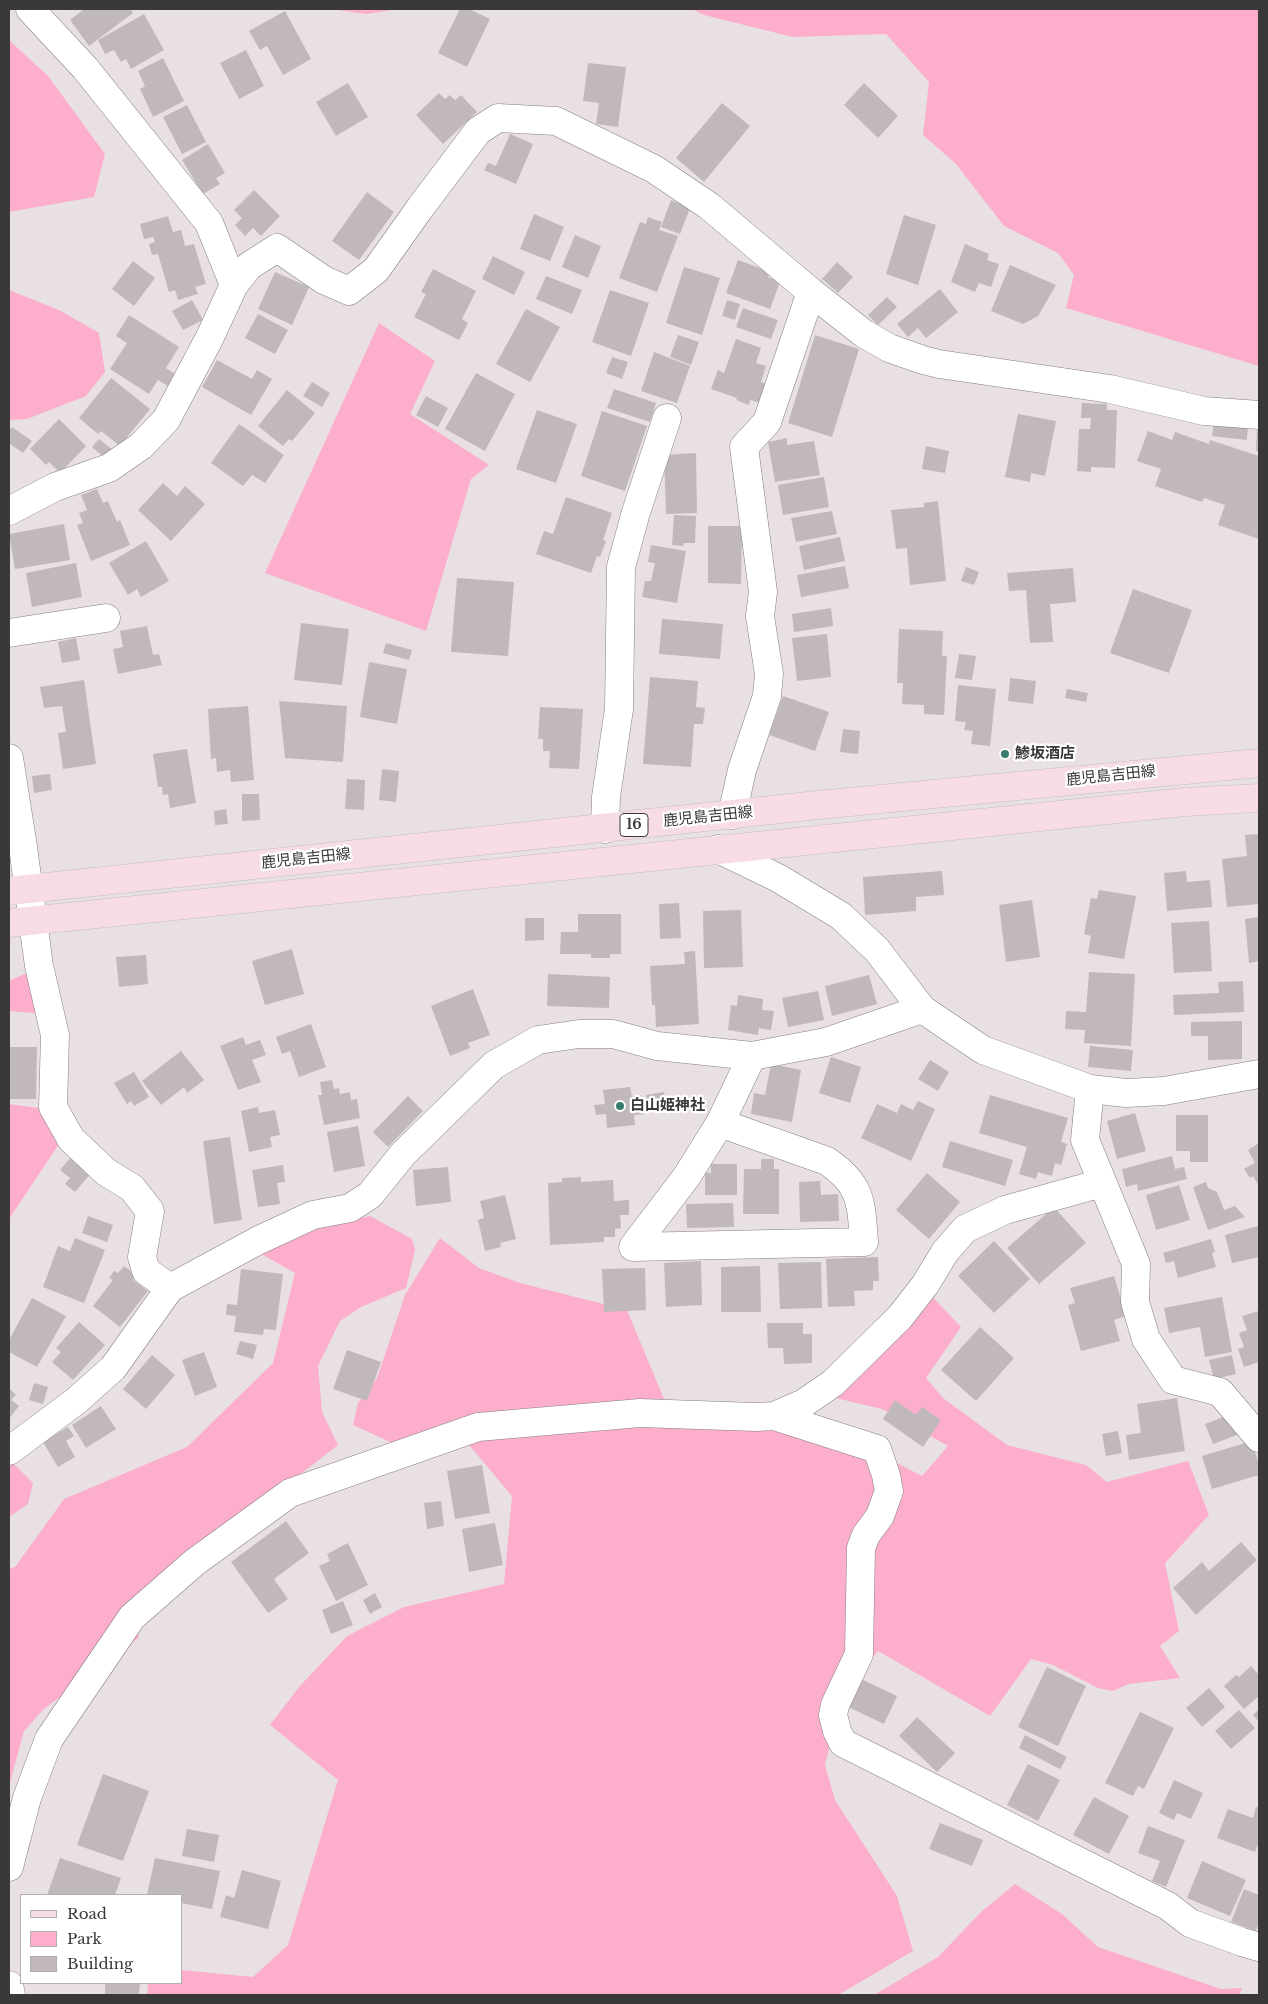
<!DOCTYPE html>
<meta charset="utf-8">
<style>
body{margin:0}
#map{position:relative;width:1268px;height:2004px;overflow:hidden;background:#e9e0e3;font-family:"Libre Baskerville",serif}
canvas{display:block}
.frame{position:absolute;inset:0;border:10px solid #3b3839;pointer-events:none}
.legend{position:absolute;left:20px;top:1894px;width:162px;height:90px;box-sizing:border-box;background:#fff;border:1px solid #b1afb0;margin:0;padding:6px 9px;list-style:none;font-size:15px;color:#3b3839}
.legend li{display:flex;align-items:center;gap:10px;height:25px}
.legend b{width:25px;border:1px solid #b1afb0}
</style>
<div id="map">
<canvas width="1268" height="2004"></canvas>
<div class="frame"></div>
<ul class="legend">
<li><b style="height:6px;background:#f7dce6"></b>Road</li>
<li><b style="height:14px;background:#fcaecc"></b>Park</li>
<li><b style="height:14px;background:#c1b8bb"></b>Building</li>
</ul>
</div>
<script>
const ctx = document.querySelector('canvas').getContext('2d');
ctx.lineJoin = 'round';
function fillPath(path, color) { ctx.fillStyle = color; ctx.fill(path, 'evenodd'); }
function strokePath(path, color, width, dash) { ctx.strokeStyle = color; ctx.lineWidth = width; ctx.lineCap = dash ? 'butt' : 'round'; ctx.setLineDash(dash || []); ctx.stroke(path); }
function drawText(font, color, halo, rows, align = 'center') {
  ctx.font = font + ' "Libre Baskerville","Noto Sans JP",serif'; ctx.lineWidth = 4.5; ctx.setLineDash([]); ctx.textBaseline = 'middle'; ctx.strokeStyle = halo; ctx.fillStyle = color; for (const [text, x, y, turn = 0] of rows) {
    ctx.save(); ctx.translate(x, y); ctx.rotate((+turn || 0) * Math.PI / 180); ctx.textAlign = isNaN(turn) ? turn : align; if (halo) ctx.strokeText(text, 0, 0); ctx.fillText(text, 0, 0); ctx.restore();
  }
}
fillPath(new Path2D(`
 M329,9H398L367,14Z
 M692,9H1259V366L1066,308L1074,275L1058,253L1004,226L956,164L923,135L929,82L886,34L793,37L704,15Z
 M9,40L48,76L105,154L94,197L9,212Z
 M9,290L59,310L99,333L105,372L86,396L27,419L9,420Z
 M379,323L435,361L410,414L489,465L471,479L426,631L265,573Z
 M29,972L46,1014L9,1011V981Z
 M9,1104L39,1108L61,1141L9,1219Z
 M370,1216L412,1239L415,1250L406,1288L361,1307L340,1321L318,1366L322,1412L338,1445L145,1595L138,1638L44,1709L24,1731L9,1786V1569L15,1567L64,1499L187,1447L273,1363L295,1273L256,1251L287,1235Z
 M440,1238L479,1268L520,1283L627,1310L669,1411L831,1429L922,1476L948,1446L882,1409L815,1393L926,1290L961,1327L926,1378L943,1398L1007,1445L1086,1465L1107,1482L1188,1461L1209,1515L1165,1563L1179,1631L1160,1646L1180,1678L1129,1684L1113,1691L1098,1688L1053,1665L1031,1659L990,1716L878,1651L842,1695L825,1765L835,1800L897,1896L913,1951L838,1995H147L148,1983H181V1970L253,1977L288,1945L338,1780L270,1725L299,1687L347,1636L404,1607L504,1584L512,1496L464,1439L390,1442L353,1425L358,1403L377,1378L405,1295Z
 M9,1459L33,1483L28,1504L9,1517Z
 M1015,1884L1062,1914L1098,1947L1221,1989L1242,1988L1239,1995H874L938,1957L981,1912Z`), '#fcaecc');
fillPath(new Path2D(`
 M84,9H130L133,13L89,46L70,20Z
 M460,9H469L490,19L467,67L438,53Z
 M285,11L311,59L283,75L267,46L260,50L249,31Z
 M144,14L164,50L131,69L126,59L121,62L114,50L105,54L98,40Z
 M246,50L264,86L239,99L220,63Z
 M163,58L184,101L153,117L140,89L145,86L138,71Z
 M588,63L626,67L618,127L596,124L599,103L583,101Z
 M348,83L368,117L336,136L316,102Z
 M864,83L898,116L878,138L844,105Z
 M439,93L445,99L450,95L455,100L461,95L477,112L443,144L416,115Z
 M722,103L750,126L704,182L676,158Z
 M187,105L206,142L182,154L163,117Z
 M510,134L533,144L516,184L484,170L488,163L496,166Z
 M208,144L225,173L216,178L220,184L203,194L182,160Z
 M254,190L280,216L261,236L253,228L245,236L235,225L242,218L234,210Z
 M367,192L394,212L359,260L332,241Z
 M671,200L690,208L680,234L661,227Z
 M534,214L564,227L550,261L520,249Z
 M904,215L936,225L918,285L886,274Z
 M168,216L173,232L181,230L185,246L194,244L206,284L195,287L198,294L178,300L175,290L169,292L158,254L152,255L149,244L155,242L153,237L144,239L140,224Z
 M648,217L662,222L659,230L678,236L657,292L619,278L640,222L646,224Z
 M575,235L601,246L588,278L562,267Z
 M965,244L989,254L987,260L999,264L991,287L979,283L975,292L951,282Z
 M493,256L525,272L514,295L482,279Z
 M738,260L770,272L768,277L780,282L770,309L726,293Z
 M133,261L155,278L134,306L112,289Z
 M837,262L853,277L838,293L822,279Z
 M1010,265L1056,285L1038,316L1023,324L991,311Z
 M684,267L720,278L702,335L666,323Z
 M433,269L476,291L462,319L468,323L459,340L414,317L426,294L421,292Z
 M275,272L309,287L292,325L258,309Z
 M546,276L582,290L572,314L536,299Z
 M940,289L958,312L926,338L918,328L908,337L897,324Z
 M610,290L649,303L631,356L592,342Z
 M887,297L897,307L878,325L868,315Z
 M192,300L203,320L183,330L172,311Z
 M727,300L740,304L735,320L722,316Z
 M743,308L778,320L771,339L736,327Z
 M526,309L560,327L530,382L496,364Z
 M258,314L288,330L275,354L245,338Z
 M129,315L179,347L166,368L175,374L168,386L158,380L149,394L110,369L127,343L116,336Z
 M678,335L699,342L691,365L670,357Z
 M815,335L859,349L832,437L788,423Z
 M736,339L761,348L756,363L766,366L761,382L767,384L761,403L750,400L749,405L736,400L737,398L711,389L718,370L724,373Z
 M654,352L690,366L677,403L641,391Z
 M612,357L628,362L622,379L606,373Z
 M217,360L252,379L257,370L272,379L251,415L202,387Z
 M476,373L515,394L485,451L445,429Z
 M111,378L150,409L120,446L101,431L98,434L79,418Z
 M312,382L330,393L322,407L303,396Z
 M614,389L656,403L650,422L607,408Z
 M287,390L315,413L292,441L289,439L283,446L258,426Z
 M426,396L448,408L438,427L416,415Z
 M1082,403L1107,404V410H1117L1115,468L1091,467V472L1077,471L1079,429H1090L1091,418H1081Z
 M537,410L577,424L556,483L516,469Z
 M602,411L647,426L625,491L581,476Z
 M1018,414L1056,421L1045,476L1031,473L1030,482L1005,477Z
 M59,419L86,446L60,473L49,462L46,465L30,449Z
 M1214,422L1248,425L1247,440L1212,436Z
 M239,424L284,455L265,483L252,475L243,486L211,463Z
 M12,427L32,441L23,453L9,443V431Z
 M1257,430H1259V451H1256Z
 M1148,431L1172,440L1175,432L1209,444L1210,440L1259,456V539L1218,525L1225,505L1204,498L1202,502L1155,486L1161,469L1137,461Z
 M787,438V445L814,441L820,475L775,482L768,442Z
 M99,439L113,450L106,459L92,447Z
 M926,446L949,451L945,473L922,469Z
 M696,453L697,513L666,514L664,455Z
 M824,477L829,507L783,515L778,485Z
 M163,483L177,496L185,486L205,504L171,541L138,510Z
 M97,489L103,503L108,501L117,522L120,520L130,545L91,561L77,525L83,523L79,513L87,510L81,495Z
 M566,497L612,513L603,540L606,541L600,557L597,556L591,573L536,554L544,531L553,534Z
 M938,501L946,581L910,585L907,548L896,549L891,510L924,507V503Z
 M832,511L837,534L796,542L791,518Z
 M674,515L696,516L695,543H684L683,546L672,545Z
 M64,524L70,560L15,569L9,534Z
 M708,526H742L741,584L708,583Z
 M840,537L845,561L804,570L799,546Z
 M146,541L169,581L141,597L137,589L128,595L109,563Z
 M651,545L686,551L677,603L642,597L645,581H651L655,563L648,562Z
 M76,563L82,597L32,607L26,573Z
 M845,566L849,588L801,597L797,575Z
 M966,567L979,572L974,585L961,581Z
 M1073,568L1076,602L1050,604L1053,642L1030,643L1026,590L1009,591L1007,573Z
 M457,578L514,582L508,656L451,652Z
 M1133,589L1192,610L1169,673L1110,653Z
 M831,608L833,626L794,632L792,614Z
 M662,619L723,624L720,659L659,654Z
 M301,623L349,629L342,685L294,680Z
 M147,626L153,655L159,654L162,665L118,674L113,649L123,647L120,631Z
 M899,629L943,631L942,656H947L944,715L924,714V705L902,704L903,683H897Z
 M827,634L831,677L797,681L792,638Z
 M76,638L80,660L62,663L58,642Z
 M386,643L412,650L409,660L383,653Z
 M959,654L976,656L972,680L955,678Z
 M369,662L407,669L397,724L360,717Z
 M650,677L698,681L696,707L705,708L703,724H694L691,767L643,764Z
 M1010,678L1036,681L1033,704L1008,701Z
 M84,680L96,764L63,769L58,733L66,732L62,706L44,708L40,687Z
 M958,685L996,689L990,746L971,744L973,731L964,730L966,722L955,721Z
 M1067,689L1088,693L1086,702L1065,698Z
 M783,696L829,712L815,751L769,735Z
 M279,701L347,706L343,762L285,758Z
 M248,706L254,780L231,782L230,770L217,772L216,758L211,759L208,709Z
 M540,707L583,709L579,769L549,768L550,751H543V739H538Z
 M843,729L860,731L858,754L840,752Z
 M187,749L196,803L170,808L168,794L163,795L162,787H158L153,754Z
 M382,769L399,771L396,802L379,800Z
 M50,774L52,790L34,793L32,776Z
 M347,779L365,780L364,810L345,809Z
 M242,794H259L260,820L242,821Z
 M226,809L228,824L215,825L214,811Z
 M1259,834V904L1227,907L1222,859L1247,856L1245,835Z
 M942,871L944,895L916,897V911L865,915L863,877Z
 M1186,871L1187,882L1210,880L1212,907L1167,911L1164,873Z
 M1099,890L1136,896L1124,959L1088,953L1091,936L1084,934L1091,898L1097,899Z
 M1032,900L1040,957L1006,962L999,905Z
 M679,903L681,938L660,939L659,904Z
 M741,910L743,967L704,968L703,911Z
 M578,914H621V954H610V958H591V954H560L561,932H578Z
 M1259,917V961L1249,963L1245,919Z
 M525,918H544V940L525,941Z
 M1209,921L1212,971L1174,973L1171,923Z
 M292,949L304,994L265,1005L252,961Z
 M695,951L699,1024L656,1027L655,1005H652L650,966L685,964L684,952Z
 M146,955L148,984L119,987L116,957Z
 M1089,972L1135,974L1131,1046L1084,1043L1085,1030L1065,1029L1066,1011L1086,1012Z
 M548,974L610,977L609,1008L547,1006Z
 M869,975L877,1004L832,1016L825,986Z
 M1243,981L1244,1012L1174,1015L1173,995L1219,993L1218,982Z
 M473,989L490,1035L468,1043L470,1048L450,1056L431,1006Z
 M818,991L824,1020L788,1027L782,998Z
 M738,995L763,999L762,1010L774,1011L771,1030L759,1028L758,1035L728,1030L731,1005L737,1006Z
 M1242,1021V1059L1208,1060V1036H1191V1022Z
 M311,1024L326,1067L299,1077L290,1051L282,1054L276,1037Z
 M243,1037L246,1045L260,1040L266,1055L252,1060L261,1082L238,1090L220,1046Z
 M1090,1046L1133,1050L1131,1071L1088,1067Z
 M9,1047H37L36,1099H9Z
 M181,1051L204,1080L187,1093L184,1087L161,1105L142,1081Z
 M831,1057L861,1067L850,1103L819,1093Z
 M930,1060L949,1072L938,1091L918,1079Z
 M771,1064L801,1070L792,1122L751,1114L754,1093L765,1095Z
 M134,1072L149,1097L134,1106L131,1101L127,1104L114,1083Z
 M332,1080L334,1089L339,1088L340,1094L350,1092L351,1100L357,1099L360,1118L324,1125L318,1095H322L320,1082Z
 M630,1087L632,1097L641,1095L644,1114L634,1115L635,1125L607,1128L606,1114L596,1115L594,1105L605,1104L603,1090Z
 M664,1092L667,1110L648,1112L646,1095Z
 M990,1095L1068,1118L1061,1142L1067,1144L1061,1165L1055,1163L1052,1176L1038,1172L1036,1179L1019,1174L1027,1147L979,1133Z
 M408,1096L423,1111L388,1147L373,1132Z
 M918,1101L935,1109L911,1161L861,1138L877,1104L897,1113L901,1104L913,1110Z
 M258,1107L259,1113L275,1110L280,1135L270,1137L272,1147L249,1152L241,1111Z
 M1135,1113L1146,1151L1117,1159L1107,1121Z
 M1176,1115H1208V1162H1190V1151H1176Z
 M358,1126L365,1166L334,1172L327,1132Z
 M230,1137L242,1220L214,1224L203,1141Z
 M950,1141L1013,1160L1005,1186L942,1167Z
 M1259,1143V1186L1253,1176L1250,1178L1244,1169L1255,1163L1248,1150Z
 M1172,1156L1175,1169L1184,1167L1187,1179L1138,1191L1137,1184L1126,1187L1122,1169Z
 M71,1157L91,1173L75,1192L65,1184L70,1178L60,1170Z
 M761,1159H774V1169H779V1214H743L744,1169H761Z
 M711,1164H737V1195H705V1172L711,1173Z
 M283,1165L285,1182L277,1183L280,1204L258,1207L252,1170Z
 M448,1167L451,1202L416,1206L413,1170Z
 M927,1173L960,1202L929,1239L896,1210Z
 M581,1177V1182L613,1180L614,1201L629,1200V1215H620L621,1228L615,1229V1237H604V1242L550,1245L548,1183L562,1182V1178Z
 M820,1181L821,1195L838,1194L839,1221L800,1222L799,1182Z
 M1206,1182L1208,1188L1217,1192L1224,1210L1235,1206L1245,1217L1208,1230L1193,1187Z
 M1179,1185L1190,1220L1156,1230L1146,1195Z
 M505,1195L516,1239L500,1243L501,1247L485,1251L478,1220L484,1218L480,1201Z
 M733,1203L734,1227L687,1228L686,1204Z
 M1054,1207L1086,1243L1039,1284L1007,1248Z
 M88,1216L113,1225L107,1242L82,1233Z
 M1258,1226L1259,1257L1232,1263L1225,1235Z
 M75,1238L105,1250L84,1303L43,1287L58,1246L70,1251Z
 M1211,1239L1215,1252L1212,1253L1216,1267L1178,1278L1174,1261L1166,1263L1163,1253Z
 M994,1241L1030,1279L994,1313L958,1276Z
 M878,1257L879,1281H873V1290L854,1291L855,1306L828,1307L826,1259Z
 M701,1261L702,1305L666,1307L664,1263Z
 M821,1262L822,1308L780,1309L778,1263Z
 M124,1266L136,1275L133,1280L148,1291L120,1327L93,1306L113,1280L109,1278L114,1271L118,1273Z
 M760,1266L761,1312H721V1267Z
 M645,1268L646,1310L604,1312L602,1269Z
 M241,1269L283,1274L276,1330L264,1329L263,1335L234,1332L236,1316L226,1315L227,1304L237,1305Z
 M1114,1276L1126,1316L1114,1320L1120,1341L1081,1351L1068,1305L1075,1303L1070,1288Z
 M1222,1297L1232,1352L1205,1357L1200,1327L1169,1333L1164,1308Z
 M32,1298L66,1316L37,1367L9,1352V1340Z
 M1259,1311V1362L1244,1367L1238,1349L1244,1347L1239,1333L1247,1330L1242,1316Z
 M79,1322L105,1345L73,1380L52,1362L61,1352L56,1348Z
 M767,1323H803V1334H812V1363L784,1364L783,1348H768Z
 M980,1327L1014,1358L976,1401L941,1370Z
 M240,1341L257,1345L253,1359L236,1354Z
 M347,1350L381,1362L367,1401L333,1389Z
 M204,1352L217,1387L195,1396L182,1360Z
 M152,1355L175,1375L146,1409L123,1389Z
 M1232,1355L1236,1374L1214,1379L1209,1360Z
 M34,1383L48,1387L43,1404L29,1400Z
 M9,1388L16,1395L11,1400L19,1406L9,1419Z
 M1177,1398L1185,1451L1129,1460L1126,1435L1141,1433L1137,1404Z
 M895,1400L916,1415L922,1407L941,1420L923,1447L883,1419Z
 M101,1406L116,1429L86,1448L72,1425Z
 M1229,1415L1237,1435L1213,1444L1205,1424Z
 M68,1427L74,1436L66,1441L75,1457L58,1467L43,1442Z
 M1118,1431L1122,1453L1106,1456L1102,1434Z
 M1252,1441L1259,1465V1475L1212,1489L1202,1456Z
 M482,1465L490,1513L455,1519L447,1471Z
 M441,1501L444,1526L427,1529L424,1503Z
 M286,1521L309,1553L274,1579L288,1599L268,1613L231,1562Z
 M495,1523L503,1565L469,1572L462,1529Z
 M1241,1542L1257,1560L1196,1615L1173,1588L1202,1562L1209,1571Z
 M348,1543L368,1585L336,1601L319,1566L330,1561L327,1554Z
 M375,1593L382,1607L370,1614L363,1600Z
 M343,1601L353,1625L331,1634L322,1610Z
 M1251,1666L1259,1675V1696L1244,1709L1224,1686L1236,1675L1239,1677Z
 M1047,1667L1086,1686L1058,1746L1018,1727Z
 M859,1678L897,1696L884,1724L846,1706Z
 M1209,1688L1225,1707L1202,1727L1186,1708Z
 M1259,1709V1722L1253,1715Z
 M1239,1710L1255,1728L1231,1749L1215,1731Z
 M1140,1712L1174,1728L1144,1789L1138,1786L1133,1796L1105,1783Z
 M917,1717L955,1753L937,1772L899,1736Z
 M1025,1735L1067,1757L1060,1769L1019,1748Z
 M1028,1764L1060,1780L1038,1821L1007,1805Z
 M103,1774L149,1791L123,1861L77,1845Z
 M1174,1780L1203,1793L1191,1819L1177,1813L1174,1820L1159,1813Z
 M1094,1797L1129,1816L1109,1854L1073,1835Z
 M1256,1807L1259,1808V1841L1255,1852L1217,1838L1228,1809L1253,1818Z
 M940,1823L983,1840L972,1866L929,1849Z
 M1148,1826L1185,1840L1166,1887L1152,1881L1160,1861L1138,1853Z
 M187,1829L219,1835L214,1862L182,1856Z
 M60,1858L121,1878L115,1895H47Z
 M155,1858L220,1871L212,1909L181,1903V1895H147Z
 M1202,1861L1246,1880L1230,1916L1187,1898Z
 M242,1870L281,1881L268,1929L220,1917L226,1895L234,1898Z
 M1244,1889L1259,1895V1921L1256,1931L1231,1922Z
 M105,1983H140L139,1995H105Z`), '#c1b8bb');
const street = new Path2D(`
 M30,9L85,68L209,223L234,285
 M9,511L55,487L109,468L141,446L166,420L210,337L234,285L249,266L277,248L324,280L349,291L376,270L420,208L478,131L498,118L556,121L654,169L709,206L811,292L863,333L889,348L923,360L939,364L1110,389L1204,411L1259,415
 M9,633L106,618
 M9,758L23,847L39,966L55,1035L53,1107L71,1139L106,1172L132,1188L150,1211L142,1257L146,1271L170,1288
 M732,815L742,770L767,696L769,674L760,616L763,592L744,447L767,422L811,292
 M605,829L606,797L619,709L621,567L636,512L667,418
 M1090,1089L1085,1140L1136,1264L1135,1302L1146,1339L1173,1380L1220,1392L1259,1438
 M720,1123L827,1161C862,1185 861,1202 864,1242L633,1247L687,1176L720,1123L752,1056
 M774,1416L877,1449L886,1475L889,1491L880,1516L866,1535L861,1548L859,1654L835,1705L833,1715L837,1731L843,1743L1168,1906L1190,1923L1242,1942L1259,1947
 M9,1451L76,1401L113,1368L170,1288L259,1240L313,1215L350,1208L370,1195L403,1154L494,1065L538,1040L579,1034H613L657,1046L752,1056L826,1042L922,1009
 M9,1867L27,1798L49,1739L132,1617L195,1562L290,1493L478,1427L640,1413L756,1417L774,1416L804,1403L833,1383L900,1317L925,1285L945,1252L965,1229L1005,1210L1102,1183
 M9,1985L11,1995`);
const secondary = new Path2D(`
 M718,849L778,878L841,916L877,950L922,1009L983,1050L1090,1089L1126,1093L1164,1091L1259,1074`);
const primary = new Path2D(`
 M9,891L818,805L1259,763
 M9,923L1185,802L1259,798`);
strokePath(street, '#867e80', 29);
strokePath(secondary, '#867e80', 29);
strokePath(primary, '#c0bfc0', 29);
strokePath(street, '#fff', 28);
strokePath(secondary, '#fff', 28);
strokePath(primary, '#f7dce6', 28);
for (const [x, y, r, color] of [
 [1005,754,5,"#387c6f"],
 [620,1106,5,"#387c6f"]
]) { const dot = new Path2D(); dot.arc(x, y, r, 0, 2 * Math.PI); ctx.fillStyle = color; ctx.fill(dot); strokePath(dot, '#fff', 2); }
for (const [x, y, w] of [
 [634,825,28]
]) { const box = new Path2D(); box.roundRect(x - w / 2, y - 11.5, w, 23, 4); ctx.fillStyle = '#fff'; ctx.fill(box); strokePath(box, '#3b3839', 1); }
drawText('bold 14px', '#3b3839', null, [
 ["16",634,825]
]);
drawText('bold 15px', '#3b3839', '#fff', [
 ["鯵坂酒店",1015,754],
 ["白山姫神社",630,1106]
], 'left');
drawText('15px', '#3b3839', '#fff', [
 ["鹿児島吉田線",1111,776,-6],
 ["鹿児島吉田線",708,817,-6],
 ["鹿児島吉田線",306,859,-6]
]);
</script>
